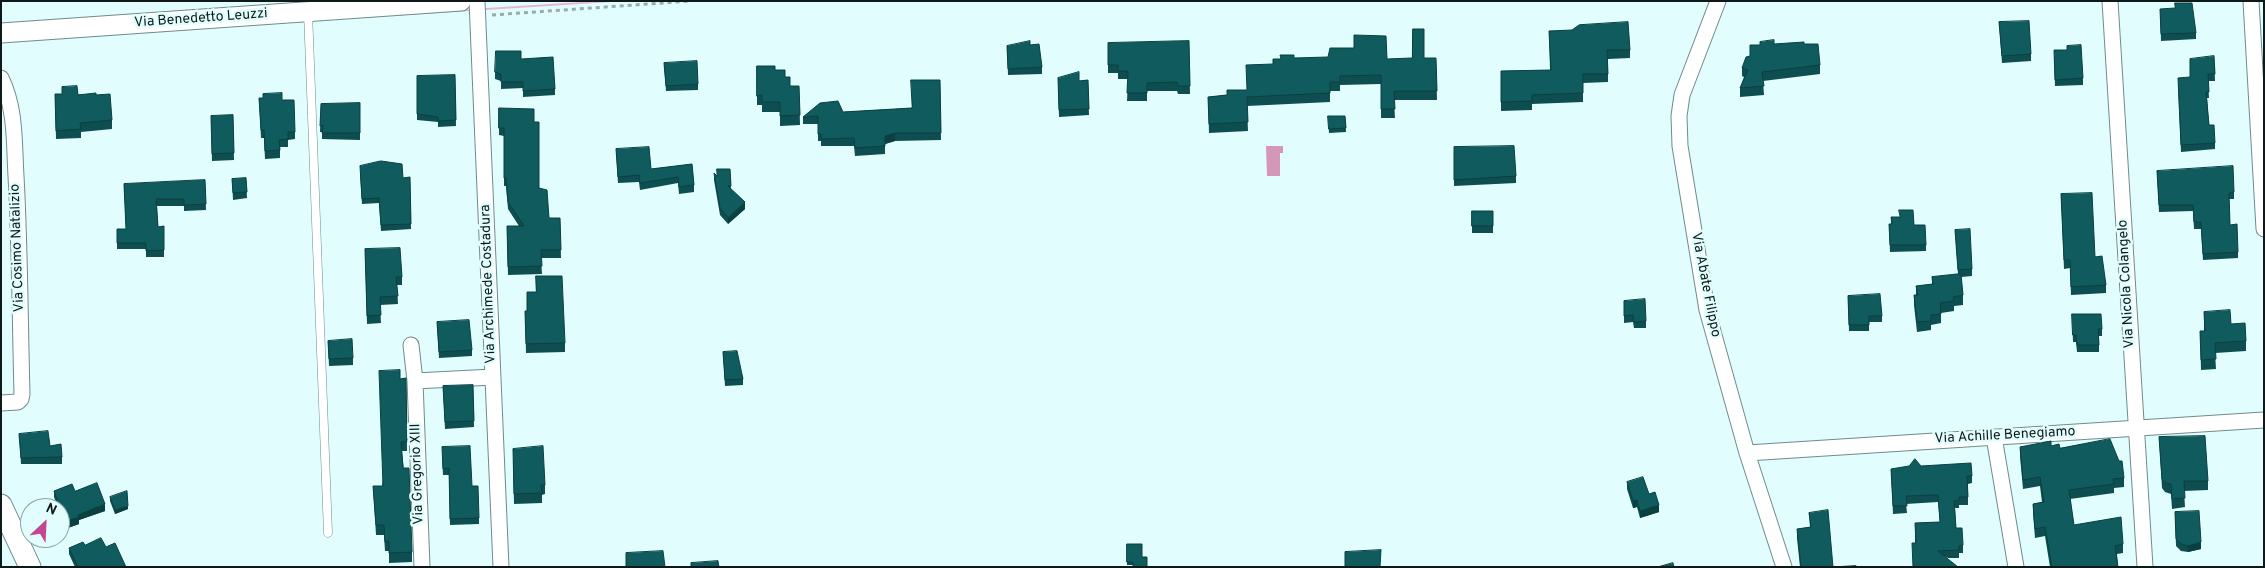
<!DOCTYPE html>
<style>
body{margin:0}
#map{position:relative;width:2265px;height:568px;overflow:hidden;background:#e1fdfd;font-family:Overpass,sans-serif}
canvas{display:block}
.frame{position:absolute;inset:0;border:2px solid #0f1919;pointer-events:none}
.north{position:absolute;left:20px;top:498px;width:50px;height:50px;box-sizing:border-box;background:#e1fdfd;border:1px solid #8da2a2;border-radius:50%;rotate:25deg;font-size:14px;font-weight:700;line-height:20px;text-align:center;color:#0f1919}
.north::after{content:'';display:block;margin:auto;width:18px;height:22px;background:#c34695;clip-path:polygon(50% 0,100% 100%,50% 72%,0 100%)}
</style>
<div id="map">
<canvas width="2265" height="568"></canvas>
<div class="frame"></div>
<div class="north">N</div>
</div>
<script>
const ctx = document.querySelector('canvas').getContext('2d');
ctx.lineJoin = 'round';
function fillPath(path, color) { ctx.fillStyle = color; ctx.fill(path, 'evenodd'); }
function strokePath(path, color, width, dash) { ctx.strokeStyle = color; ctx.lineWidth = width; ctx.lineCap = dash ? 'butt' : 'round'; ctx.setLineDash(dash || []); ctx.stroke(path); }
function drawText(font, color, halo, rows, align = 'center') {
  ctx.font = font + ' Overpass,sans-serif'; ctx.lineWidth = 5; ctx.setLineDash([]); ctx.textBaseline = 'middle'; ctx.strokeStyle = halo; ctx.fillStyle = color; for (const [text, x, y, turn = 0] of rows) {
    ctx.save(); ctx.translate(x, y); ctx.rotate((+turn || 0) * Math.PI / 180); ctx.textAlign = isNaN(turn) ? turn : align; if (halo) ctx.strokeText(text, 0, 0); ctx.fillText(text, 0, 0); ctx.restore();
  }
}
fillPath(new Path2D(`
 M597,1H627L156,31V29Z`), '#e7b5d0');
fillPath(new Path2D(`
 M1266,146H1283V153H1280V176H1267Z`), '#d497b8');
const service = new Path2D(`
 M308,12L328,533`);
const minor = new Path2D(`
 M477,1L501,567
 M1718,1L1682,95L1679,116L1680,146L1707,310L1747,453L1784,567
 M2110,1L2145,567
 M2251,1L2264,229
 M1,78C16,108 14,143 16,176C20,248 20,321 22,394L21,399L18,402L1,403
 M411,345L415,381L422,567
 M415,381L493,377
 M1994,437L2016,567
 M1747,453L2264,420`);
const tertiary = new Path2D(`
 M1,33L461,1`);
const secondary = new Path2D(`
 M1,505L30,567`);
strokePath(service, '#718b8b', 9);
strokePath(minor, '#718b8b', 17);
strokePath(tertiary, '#718b8b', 21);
strokePath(secondary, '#718b8b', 23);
strokePath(new Path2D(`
 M492,15L691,1`), '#97acac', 3, [4, 4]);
strokePath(service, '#fff', 8);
strokePath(minor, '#fff', 15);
strokePath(tertiary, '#fff', 19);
strokePath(secondary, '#fff', 21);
fillPath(new Path2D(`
 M2160,9L2196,33V39L2161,41Z
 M1999,22L2031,54V61L2002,63Z
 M1549,31L1630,50V58L1608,59V82L1583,83V102L1532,104V110L1501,111V71L1550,70Z
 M1189,41L1190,94H1178L1177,91H1147V101H1127L1128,79H1118V73H1108V43Z
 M1760,42L1774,44H1804L1820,65V74L1763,81L1764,95L1740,97V88L1744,77L1742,76V68L1750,57V45H1760Z
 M1030,45L1042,67V74L1008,75L1007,46Z
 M2214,56L2215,81H2208L2209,98H2207L2209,125L2215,143V149L2181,152L2178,85L2190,77Z
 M2054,57L2083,78V85L2055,86Z
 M1294,58L1387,59L1436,58L1437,100H1394L1395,118H1381V84L1340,85V91H1330V102L1247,106L1248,131L1209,133L1208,97L1227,95L1247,90L1273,64Z
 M521,59L555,89V95L523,97V88L501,89V81L495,79V72Z
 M664,63L698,84V90L666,91Z
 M757,66L775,70L785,77L790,86H799L800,125L780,126V112H762V105H757Z
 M455,75L456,126L438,127V122L417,120V76Z
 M1058,78L1079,81L1088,80L1089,115L1059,117Z
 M940,80L941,140L895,141L885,144V154L855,156L854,146H821V141H818V124H803V117L843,112L911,108Z
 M55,94L96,95L112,120V129L81,132V138L56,139Z
 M259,98L282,100L295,132V139L288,140V147H280V158L265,159L264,138H261Z
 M360,103V140L322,139V132H320L321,104Z
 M499,108L534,122L539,188L549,218H560L561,258H541L542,274L508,275L507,226H519L508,209L506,186H504V136L499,135Z
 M233,115L234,160L212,161L211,116Z
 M1328,116H1345L1346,132L1329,133Z
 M1454,147L1516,176V183L1454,186Z
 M616,149L651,169L692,164L694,185V192L679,194L678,183L640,190L639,182L618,183Z
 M730,169L731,189L745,209L728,224L720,215L714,180V173L717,176Z
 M2157,171L2234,192V199H2229L2230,225L2238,252V258L2203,260L2201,229H2194L2193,211L2159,212Z
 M360,172L403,178L410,177L411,229L381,231L379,203L362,204Z
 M246,178L247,198L233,200L232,179Z
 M205,180L206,210L184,211V206H157L158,227L164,226V257H146V249H117V229H126L124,184Z
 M2061,194L2095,257L2106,285V293L2071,295L2070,268L2064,269Z
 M1472,211H1493V233H1472Z
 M1891,217L1914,225L1926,245V251L1890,252L1889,224H1891Z
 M1955,230L1972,269V276L1961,277L1963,295V305L1954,306V311L1941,313V323L1931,325V330L1917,332L1914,305V295H1916V286L1932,284V277L1958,274Z
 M365,249L402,277V285H397L398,304L380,305L381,323L367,324Z
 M1848,296L1882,316V322H1869V331H1849Z
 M1624,301L1646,321V328H1634L1633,322L1624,323Z
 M525,311L565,343V352L526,353Z
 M2204,312L2231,324L2246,341V351L2215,353L2216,369L2201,370L2200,331H2204Z
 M2072,314L2102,329V336H2099V352H2077L2076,342H2073Z
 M437,322L472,350V356L439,358Z
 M328,341L353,358V365L329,366Z
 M723,352L743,379V385L725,386Z
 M406,378L407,451H402L412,552V562L389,563V551H385L384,535H376L373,486H382L400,379Z
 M473,385L474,427L445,429L443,386Z
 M19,434L50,446L62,457V464H21Z
 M2159,437L2208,481V490L2184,491L2185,507L2172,509L2171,494L2165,492L2162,488Z
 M2051,446L2060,448L2124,478V487L2114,488V493L2070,499L2074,525L2123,544V553L2117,554L2118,567H2050L2045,536L2035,538L2033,513V504L2042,502L2040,486L2023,489L2020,456V447Z
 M442,454L479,518V524L450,525L449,475H443Z
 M513,458L545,485V494L542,495V503L514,504Z
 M1921,466L1972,476V483L1968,484V505H1959V508H1955L1956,528L1963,545V553H1959V558H1948L1915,543V523L1940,522L1938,502L1906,504L1907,513L1893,514L1891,469Z
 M1627,482L1649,494L1659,512L1640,518L1637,507L1633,508L1627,489Z
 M54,491H75L105,511L79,520V524L65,529L60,513V508H58L54,497Z
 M110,497L128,509L115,514L110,501Z
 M2175,512L2201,549L2188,552L2181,551L2176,546Z
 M1809,513L1833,567H1800L1797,538V529L1810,527Z
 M1127,544L1142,557L1133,565H1127Z
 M85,545L106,547L126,567H75L69,554V548Z`), '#0e4e50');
fillPath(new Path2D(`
 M895,133V141L885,144V136Z
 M745,202V209L728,224V218Z
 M1637,500V507L1633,508V501Z
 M105,504V511L79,520V524L65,529V522L78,515Z
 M1659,505V512L1640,518V511Z
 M128,506V509L115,514V510Z
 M2201,542V549L2188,552V546Z`), '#0b4041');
const building = new Path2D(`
 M2175,3H2192L2196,33L2161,34L2160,9L2175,8Z
 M2029,21L2031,54L2002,56L1999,22Z
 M1628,22L1630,50H1607L1608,74H1583V93L1532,95V101L1501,102V71L1551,70L1549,31L1572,30L1579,25Z
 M1413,29H1424V58H1436L1437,91H1394L1395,109H1381V75L1340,76V82H1330V93L1247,97L1248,122L1209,124L1208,97L1227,95V90H1247L1246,65L1273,64V59H1281L1280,55H1294V58L1328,57L1330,48H1354V35L1386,36L1387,59L1412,58Z
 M1774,40V44L1804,42V44H1818L1820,65L1762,72L1764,86L1740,88L1748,70L1742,68L1746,57L1750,56V45H1760V42Z
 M1030,41V45L1039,44L1042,67L1008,69L1007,46Z
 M1189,41L1190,86H1178L1177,82L1147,83V93H1127L1128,71H1118V65H1108V43Z
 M2081,45L2083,78L2055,80L2054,50H2067V46Z
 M496,51H521V59L553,57L555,89L523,91V82H501V74L495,72Z
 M2214,56L2215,74H2208L2209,92H2206L2209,125H2214L2215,143L2181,145L2178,78L2190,77V59Z
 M697,61L698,84L666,86L664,63Z
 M757,66H775V70H785V77H790V86H799L800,115L780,116V102H762V95L757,96Z
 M1079,72V81L1088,80L1089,109L1059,110L1058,78Z
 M455,75L456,120L438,121V117L417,114V76Z
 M911,80H940L941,133H895L885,136V146L855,148L854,138L821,139V134H818V116L803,117L820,103L838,101L843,112L912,108Z
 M77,86L78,95L96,93V95L110,94L112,120L80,123L81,129L56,131L55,94H62V87Z
 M282,93V100H294L295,132H288V139L279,140L280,150L265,151L264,130H261L259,98H263V94Z
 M360,103V133H322L323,125L320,126L321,104Z
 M499,108L534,109V122H539V188L547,190L549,218H560L561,250H541L542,266L508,267L507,226H524L508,202L506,178H504V128H499Z
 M233,115L234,153L212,154L211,116Z
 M1328,116H1345L1346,128L1329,129Z
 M1514,146L1516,176L1454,180V147Z
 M649,147L651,169L692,164L694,185L679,187L678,177L640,183L639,175L618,177L616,149Z
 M381,161L402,164L403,178L410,177L411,224L381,225L379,198L362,199L360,166Z
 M2233,166L2234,192L2229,193L2230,225L2237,224L2238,252L2203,254L2201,222H2194L2193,205H2159L2157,171Z
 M717,169H730L731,186H728L745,202L728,218L720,208L714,173L717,176Z
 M246,178L247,192L233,193L232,179Z
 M205,180L206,204L184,205V199H156L158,227L164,226V250L146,251V243H117V229H126L124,184Z
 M2092,193L2095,257L2102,256L2106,285L2071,287L2070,260H2064L2061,194Z
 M1899,210H1913L1914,225H1925L1926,245H1890L1889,224H1892L1891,217H1900Z
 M1472,211H1493V226H1472Z
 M1970,229L1972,269L1958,270L1955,230Z
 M400,248L402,277H396L398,296L380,297L381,315L367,316L365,249Z
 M1961,274L1963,295L1953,297L1954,301L1940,303L1941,314L1931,315V321L1917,322L1914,295H1918L1916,286L1933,284L1932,277Z
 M536,276H562L565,343L526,344L525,311H527V292H536Z
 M1880,294L1882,316H1869V325H1849L1848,296Z
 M1645,299L1646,321L1634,322L1633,315L1624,316V301Z
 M2230,310L2231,324L2245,323L2246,341L2215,343L2216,359L2201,360L2200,331H2205L2204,312Z
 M2072,314H2101L2102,329H2098L2099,345H2077L2076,335H2073Z
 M469,320L472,350L439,352L437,322Z
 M352,339L353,358L329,359L328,341Z
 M737,351L743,379L725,380L723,352Z
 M400,370V379L406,378L407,442H401L403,468H409L412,552L389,553V541L385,542L384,525H376L373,486H383L379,371Z
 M473,385L474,421L445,422L443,386Z
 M48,431L50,446L61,444L62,457L21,458L19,434Z
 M2205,436L2208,481H2184L2185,498L2172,499L2171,484L2165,483L2162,479L2159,437Z
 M2110,439L2119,461H2122L2124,478L2113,479L2114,484L2069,490L2074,525L2121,517L2123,544L2115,546L2118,567H2052L2045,527L2035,529L2033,504L2044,502L2040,477L2023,480L2020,447L2051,441V446L2059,444L2060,448Z
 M470,446L472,486H478L479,518L450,519L449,468L443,469L442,447Z
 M543,446L545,485H541L542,493L514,494L513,449Z
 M1915,459L1921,466L1971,463L1972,476H1967L1968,497H1959V500L1954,501L1956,528H1962L1963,545L1959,546V550L1938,551L1958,567H1913L1912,543H1916L1915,523L1940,522L1938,495L1906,496L1907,506H1893L1891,469L1909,466Z
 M1643,477L1649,494L1655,492L1659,505L1640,511L1637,500L1633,501L1627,482Z
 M97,483L105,504L78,515L79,517L65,522L54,491L72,484L75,491Z
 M127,491L128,506L115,510L110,497Z
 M1828,510L1833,567H1801L1797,529L1811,527L1809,513Z
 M2199,511L2201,542L2188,546L2181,544L2176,539L2175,512Z
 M101,538L106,547L115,543L126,567H78L69,548L83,542L85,545Z
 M1127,544H1142V557H1147V567H1133V562H1127Z
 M1381,550L1380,567H1345V552Z
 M663,551L665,567H626V553Z
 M718,561L719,567H691V563Z
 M1673,563L1674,567H1658Z
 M1856,566V567H1834Z`);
fillPath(building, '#105b5d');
strokePath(building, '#0b4041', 1);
drawText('14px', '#0f1919', '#e1fdfd', [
 ["Via Benedetto Leuzzi",201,19,-4],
 ["Via Cosimo Natalizio",18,248,-92],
 ["Via Archimede Costadura",489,284,-92],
 ["Via Nicola Colangelo",2127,284,-93],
 ["Via Abate Filippo",1705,285,79],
 ["Via Achille Benegiamo",2005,436,-3],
 ["Via Gregorio XIII",418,474,-92]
]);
</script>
